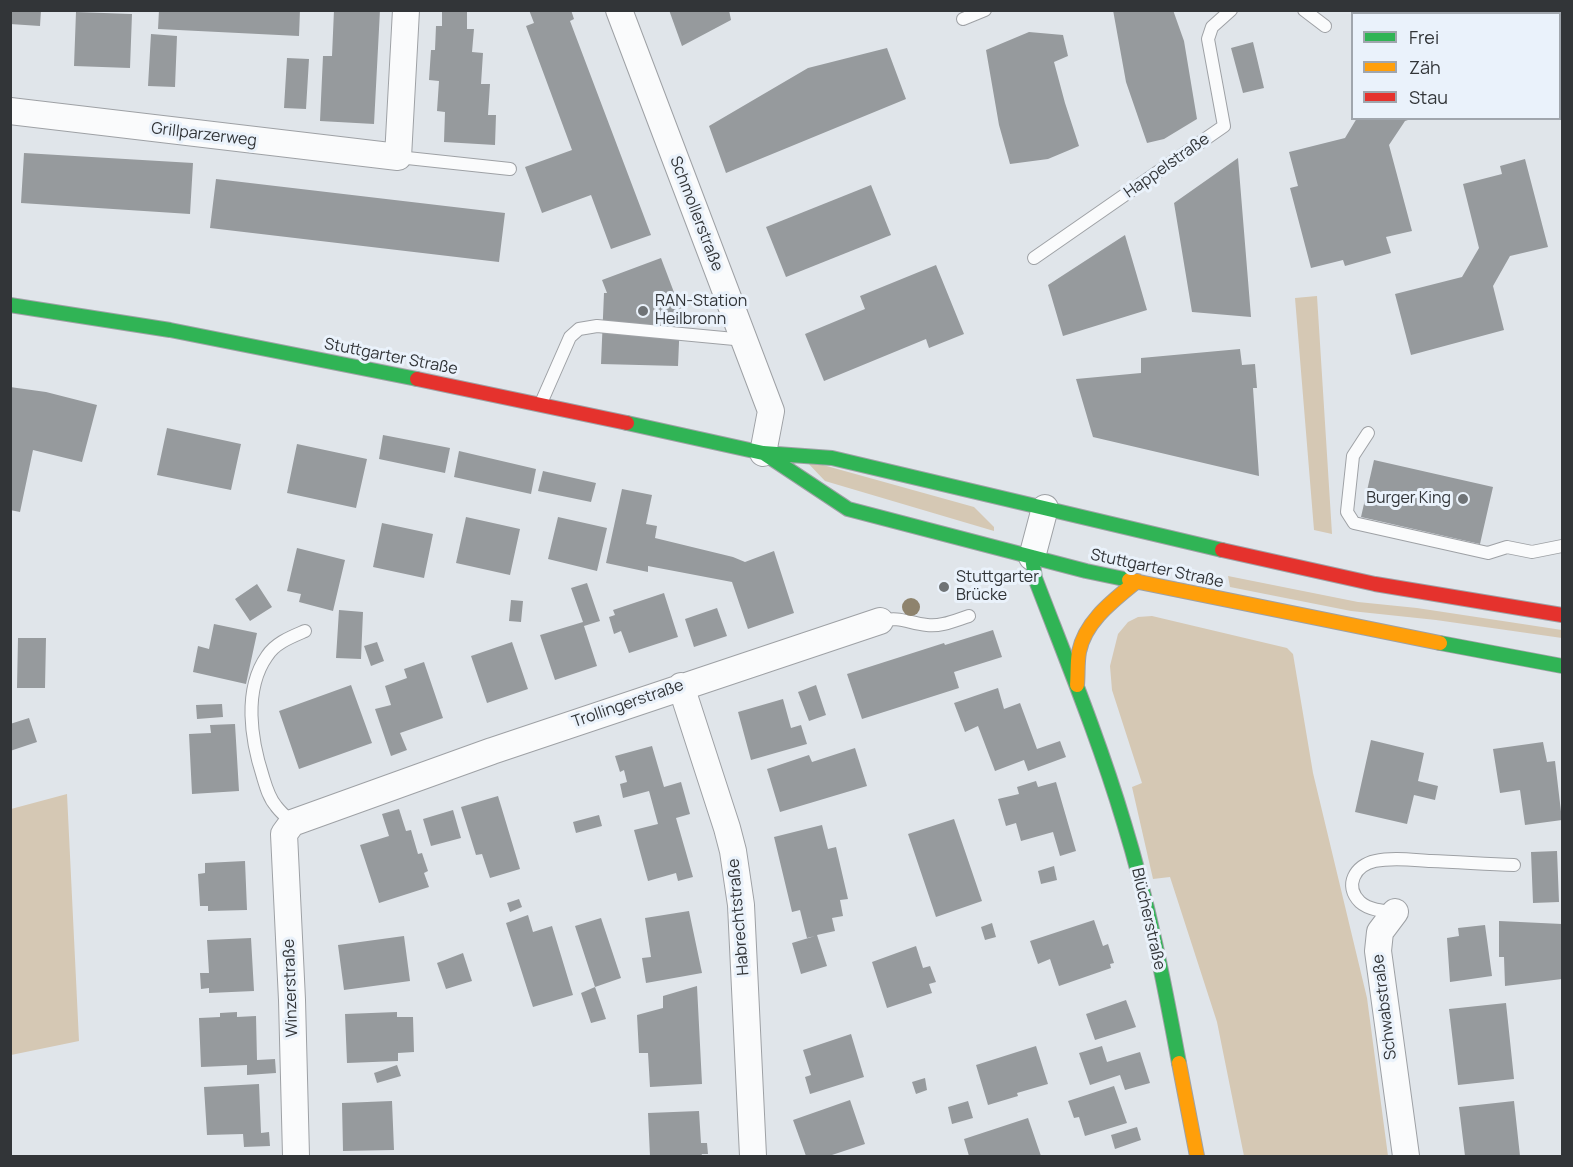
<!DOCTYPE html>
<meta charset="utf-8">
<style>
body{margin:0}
#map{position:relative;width:1573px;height:1167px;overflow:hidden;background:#e0e5ea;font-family:Manrope,sans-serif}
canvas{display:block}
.frame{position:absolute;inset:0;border:12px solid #323538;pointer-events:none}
.legend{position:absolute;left:1351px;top:12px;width:210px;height:108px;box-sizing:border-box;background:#eaf2fb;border:2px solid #a0a6ad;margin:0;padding:8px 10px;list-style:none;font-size:18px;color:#323538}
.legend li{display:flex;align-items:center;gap:12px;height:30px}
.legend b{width:30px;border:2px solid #a0a6ad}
</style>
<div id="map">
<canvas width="1573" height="1167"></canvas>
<div class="frame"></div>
<ul class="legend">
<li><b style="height:8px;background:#30b455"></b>Frei</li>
<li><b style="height:8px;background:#ff9f0a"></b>Zäh</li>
<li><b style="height:8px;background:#e5322d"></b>Stau</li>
</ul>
</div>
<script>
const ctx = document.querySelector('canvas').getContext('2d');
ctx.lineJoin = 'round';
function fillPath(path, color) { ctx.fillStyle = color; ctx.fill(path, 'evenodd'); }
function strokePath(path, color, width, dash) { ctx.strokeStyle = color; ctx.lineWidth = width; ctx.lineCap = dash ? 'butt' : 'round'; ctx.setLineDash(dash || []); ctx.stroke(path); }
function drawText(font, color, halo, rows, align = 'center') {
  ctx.font = font + ' Manrope,sans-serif'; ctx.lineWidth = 6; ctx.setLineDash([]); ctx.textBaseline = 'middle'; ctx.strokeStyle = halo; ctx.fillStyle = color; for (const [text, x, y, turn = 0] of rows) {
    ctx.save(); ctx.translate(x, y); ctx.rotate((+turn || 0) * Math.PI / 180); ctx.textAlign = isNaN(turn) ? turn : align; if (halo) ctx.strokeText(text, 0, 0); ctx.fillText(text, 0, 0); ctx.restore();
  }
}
fillPath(new Path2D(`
 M1317,296L1332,534L1314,530L1295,298Z
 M805,460L974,507L994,527V531L825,481Z
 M1228,576L1358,602L1417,608L1562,630V638L1436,620L1351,611L1230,587Z
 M1152,616L1287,648L1293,654L1313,773L1367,998L1388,1156H1244L1217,1022L1170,877L1153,879L1132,787L1142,783L1112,690L1110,666L1118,634L1128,622L1138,617Z
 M67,794L79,1041L11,1055V809Z`), '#d5c8b4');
fillPath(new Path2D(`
 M10,10H41L40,26L10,24Z
 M159,10H300L299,36L158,29Z
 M334,10H380L374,124L320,121L323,56H332Z
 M442,10H467V29H474L472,52L483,53L481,84H490L488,115H496L495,145L444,142L445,112L437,111L439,81L429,80L431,50H435L436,26H442Z
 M529,10H571L574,19L570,21L651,235L611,249L591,195L542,213L525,167L572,150L526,26L534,23Z
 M669,10H729L731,20L682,46Z
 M1113,10H1173L1184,41L1197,119L1164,139L1147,143L1126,82Z
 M1423,10H1480L1481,14H1415Z
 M76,12L132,14L130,68L74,66Z
 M1029,32L1063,35L1068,56L1054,62L1065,103L1079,146L1048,159L1010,164L999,125L986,50Z
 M151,34L177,36L175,87L148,86Z
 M1560,41H1562V85H1560Z
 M1253,42L1264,88L1243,93L1231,48Z
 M887,48L906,99L726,173L709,126L808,68Z
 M287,58L309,59L306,109L284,108Z
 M1357,118H1414L1405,121L1389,145L1412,231L1386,237L1391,253L1345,266L1343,260L1311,268L1290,188L1298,186L1289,152L1345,138Z
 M24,153L193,163L190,214L21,203Z
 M1238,158L1251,317L1192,312L1174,203Z
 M1525,159L1548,247L1510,256L1493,286L1504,330L1411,355L1395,294L1462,277L1479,248L1463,184L1502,174L1500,166Z
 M216,179L505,213L499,262L210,228Z
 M871,185L891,235L786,277L766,227Z
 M1125,235L1147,310L1063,336L1048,285Z
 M661,258L675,295L681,296L678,366L601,364L604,293H607L602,280Z
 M936,265L964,334L929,348L926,339L824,381L805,334L865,309L860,296Z
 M1240,349L1242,365L1255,364L1257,388H1253L1259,476L1093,437L1076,379L1141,373V358Z
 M10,387L46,392L97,405L82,462L33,450L20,512L10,510Z
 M167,428L241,444L231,490L157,475Z
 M383,435L450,448L445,473L379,459Z
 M297,444L367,459L356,508L287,493Z
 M459,451L536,469L531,494L454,477Z
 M1374,460L1493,487L1480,544L1361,517Z
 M543,471L596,483L591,502L538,491Z
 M622,489L652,495L646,524L657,526L655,538L733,557L745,562L774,551L794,613L748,629L732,582L648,566V572L606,563Z
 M466,517L520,529L510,575L456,563Z
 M558,517L607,528L597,571L548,559Z
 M382,523L433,534L424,578L373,567Z
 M297,548L345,560L333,611L299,602L301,594L287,591Z
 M587,583L600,621L584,626L597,666L555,680L540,635L583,622L571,588Z
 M257,584L272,607L250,621L235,599Z
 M664,593L678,637L629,653L621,631L614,634L609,617L615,615L613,610Z
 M511,600L523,601L521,622L509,621Z
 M717,608L727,636L694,647L685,619Z
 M339,610L363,612L361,659L336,658Z
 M214,624L257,633L246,684L193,672L198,646L209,649Z
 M993,630L1002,657L954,672L959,688L862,719L847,674L944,643L945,645Z
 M18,638H46L45,688H17Z
 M377,642L384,661L371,666L364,646Z
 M512,642L528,689L487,703L471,656Z
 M424,662L443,718L400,733L407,750L391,756L375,709L391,705L385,686L407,678L404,669Z
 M351,685L372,743L299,769L279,711Z
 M816,685L826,715L809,721L798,692Z
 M998,688L1004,709L1020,703L1037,749L1060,741L1066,757L1028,771L1024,760L995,771L978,726L965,732L954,703Z
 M783,699L791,728L801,725L807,744L751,760L738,712Z
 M222,704L223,717L197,719L196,705Z
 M29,718L37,742L10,751V724Z
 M235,724L239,791L192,794L189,734L211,733L210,725Z
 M1371,740L1424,753L1418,781L1438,786L1435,800L1414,795L1407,824L1355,812Z
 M1543,742L1547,762L1555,761L1562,820L1525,825L1520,790L1500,793L1493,749Z
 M652,746L664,787L681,782L690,814L676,818L693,877L678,881L676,873L648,881L634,830L658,824L649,791L623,798L620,784L627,782L624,770L620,772L615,756Z
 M855,748L867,786L780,812L767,769L809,755L812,762Z
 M1036,781L1038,787L1056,782L1076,851L1060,856L1053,832L1021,841L1016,823L1006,826L998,799L1019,794L1017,787Z
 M498,796L520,869L490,878L482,854L476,855L461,807Z
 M399,809L406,831L411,830L418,854L422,853L428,871L424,873L429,887L379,903L360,845L389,836L382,814Z
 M453,810L461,838L431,846L423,819Z
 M599,815L602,826L576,833L573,822Z
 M954,819L982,901L936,917L908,834Z
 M822,825L828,849L836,847L848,899L840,900L843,916L832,918L835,931L817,935L827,966L801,974L792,943L815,936L807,938L800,910L792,912L774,837Z
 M1557,851L1559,902L1533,903L1531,852Z
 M245,861L247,910L208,911V906H200L198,874L205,873V863Z
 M1054,866L1057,880L1041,884L1038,871Z
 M519,899L522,907L510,912L507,903Z
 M689,911L702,973L646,983L642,958L651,957L645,918Z
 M528,915L533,932L552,926L573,995L533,1007L506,923Z
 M601,918L621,978L595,987L575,926Z
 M1094,920L1103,946L1108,944L1114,963L1110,964L1111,968L1059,986L1050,959L1038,964L1030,941Z
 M1499,921L1562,924V979L1505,986L1504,957H1499Z
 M992,923L996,937L985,940L981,927Z
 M1485,925L1492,976L1450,982L1447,938L1459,936L1458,928Z
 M404,936L410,981L344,990L338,945Z
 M251,938L254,991L209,993V988L201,989L200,973H209L207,940Z
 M916,946L923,968L930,966L936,982L929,984L932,993L887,1008L872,962Z
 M463,953L472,981L446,989L437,963Z
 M697,986L702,1084L650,1087L648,1053H639L637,1015L663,1008V996Z
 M595,987L606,1019L591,1023L581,993Z
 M1126,1000L1136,1027L1095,1040L1086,1014Z
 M1506,1003L1514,1079L1458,1085L1449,1009Z
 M237,1012V1017L256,1016L257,1060L275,1059L276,1073L247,1075V1065L201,1067L199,1018L220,1017V1013Z
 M397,1012V1017H413L414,1052L398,1053V1061L347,1063L345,1014Z
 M851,1034L864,1077L810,1094L805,1077L811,1075L803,1050Z
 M1036,1046L1048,1084L1017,1093L1018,1096L988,1105L976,1065Z
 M1102,1046L1107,1062L1140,1052L1150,1083L1125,1090L1120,1075L1090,1085L1079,1053Z
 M397,1065L401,1076L377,1083L374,1073Z
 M925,1078L927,1090L916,1094L912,1082Z
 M259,1084L261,1133L269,1132L270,1146L244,1147L243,1134L207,1135L204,1087Z
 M1114,1086L1127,1123L1085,1136L1079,1117L1074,1118L1068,1101Z
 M850,1100L865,1144L829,1156H806L793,1120Z
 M392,1101L394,1150L343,1151L342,1103Z
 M968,1101L973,1118L952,1124L948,1107Z
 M1514,1101L1520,1156H1465L1459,1107Z
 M699,1111L701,1143H707L708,1154H702L701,1156H650L648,1113Z
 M1028,1118L1041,1156H969L964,1139Z
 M1137,1127L1141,1140L1115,1149L1111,1135Z`), '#969a9d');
const lane = new Path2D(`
 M1304,10L1325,26
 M1560,16L1562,15
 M963,19L985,10
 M398,157L510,169
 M1034,258L1224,126L1208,39L1212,27L1231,10
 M541,403L570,337L579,329L597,326L745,340
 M1368,433L1353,456L1347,512L1354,523L1488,553L1507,547L1532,552L1562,546
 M880,621C900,616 908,623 927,625C941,627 956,620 969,616
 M292,823C287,817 280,812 276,806C269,798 266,787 263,777C251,740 243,690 267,656C275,643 291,637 305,631
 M1395,912C1383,911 1369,910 1360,902C1343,885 1356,865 1375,861C1393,857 1413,860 1431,861C1458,862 1486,864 1514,865`);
const street = new Path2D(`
 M619,10L771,411L763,453
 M10,111L398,157L406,10
 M1032,557L1045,508
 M681,686L727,828L733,851L741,905L753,1156
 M1395,912L1380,932L1378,951L1406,1156
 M296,1156L292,1000L284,834L292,823L492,751L880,621`);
const fast = new Path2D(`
 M10,305L170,330L417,379
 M627,423L763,453L832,458L1222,550
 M765,454L848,509L1086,571L1129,580
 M1032,557L1035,578C1066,659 1099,739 1124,823C1148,901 1164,982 1179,1063
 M1440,643L1562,666`);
const slow = new Path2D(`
 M1129,580L1440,643
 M1077,685C1078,674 1077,663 1079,652C1085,621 1114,600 1137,581
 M1179,1063L1197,1156`);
const jam = new Path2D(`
 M417,379L627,423
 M1222,550L1375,584L1562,615`);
strokePath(lane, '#9ea1a5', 14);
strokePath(street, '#9ea1a5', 28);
strokePath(fast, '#9ea1a5', 16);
strokePath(slow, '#9ea1a5', 16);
strokePath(jam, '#9ea1a5', 16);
strokePath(lane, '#fafbfc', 12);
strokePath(street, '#fafbfc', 26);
strokePath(fast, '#30b455', 14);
strokePath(slow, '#ff9f0a', 14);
strokePath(jam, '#e5322d', 14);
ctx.fillStyle = '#8e836d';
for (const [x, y] of [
 [911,607]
]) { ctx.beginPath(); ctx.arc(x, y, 9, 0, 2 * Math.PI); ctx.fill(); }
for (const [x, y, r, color] of [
 [643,311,6,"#6f7376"],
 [1463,499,6,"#6f7376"],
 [944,587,6,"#6f7376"]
]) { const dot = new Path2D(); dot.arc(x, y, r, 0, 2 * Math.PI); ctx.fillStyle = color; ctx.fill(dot); strokePath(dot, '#eaf2fb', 2); }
drawText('16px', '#323538', '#eaf2fb', [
 ["Grillparzerweg",204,135,7],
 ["Happelstraße",1167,166,-35],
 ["Schmollerstraße",696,214,69],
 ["Stuttgarter Straße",391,357,11],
 ["Stuttgarter Straße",1157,569,12],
 ["Trollingerstraße",628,704,-19],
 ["Habrechtstraße",739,917,-95],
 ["Blücherstraße",1148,919,77],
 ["Winzerstraße",291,988,-92],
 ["Schwabstraße",1385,1007,-97]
]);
drawText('16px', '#323538', '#eaf2fb', [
 ["RAN-Station",655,302],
 ["Heilbronn",655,320],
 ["Burger King",1451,499,"right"],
 ["Stuttgarter",956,578],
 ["Brücke",956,596]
], 'left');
</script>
